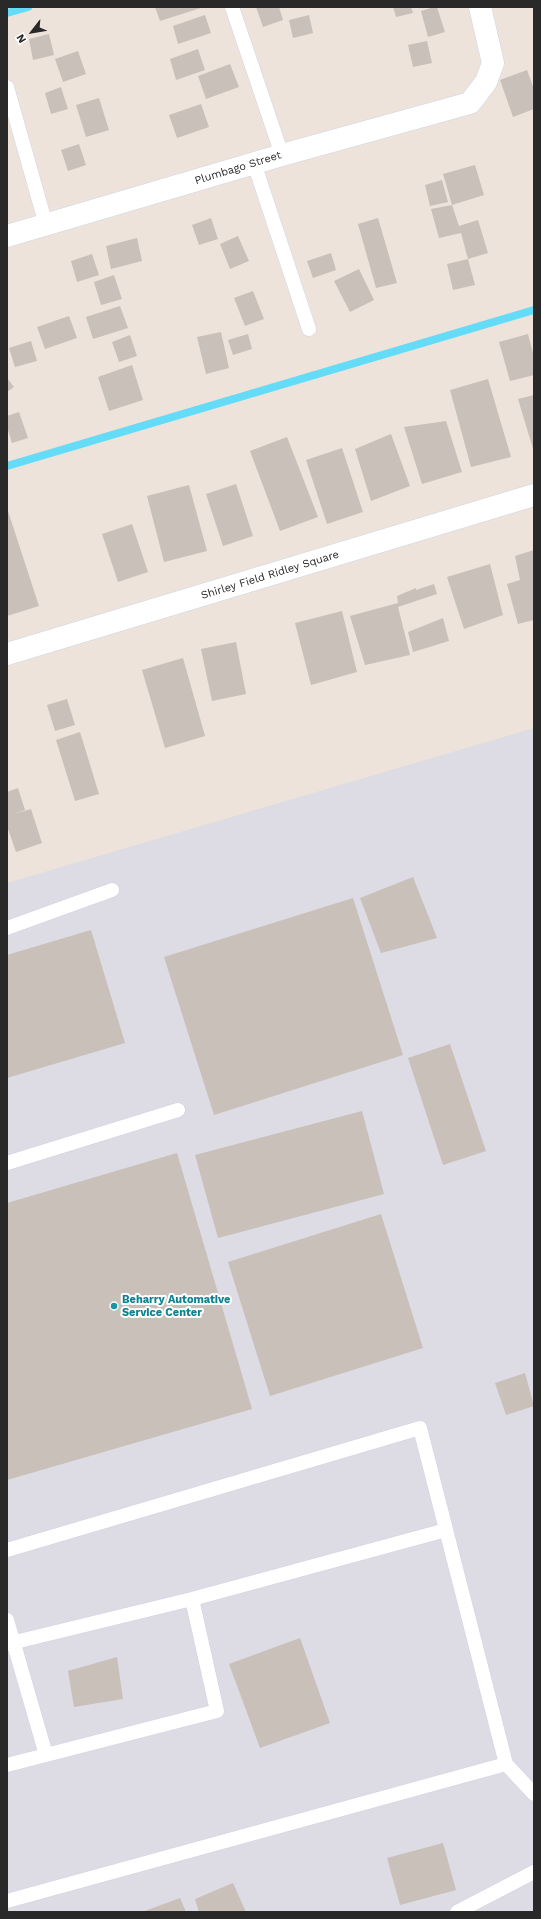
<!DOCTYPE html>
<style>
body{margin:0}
#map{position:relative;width:541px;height:1919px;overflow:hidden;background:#ede3da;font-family:"Work Sans",sans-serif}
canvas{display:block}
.frame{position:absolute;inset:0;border:8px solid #292929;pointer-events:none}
.north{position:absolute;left:12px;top:12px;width:40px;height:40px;-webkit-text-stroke:3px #fff;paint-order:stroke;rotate:239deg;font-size:11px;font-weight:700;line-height:16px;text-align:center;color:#292929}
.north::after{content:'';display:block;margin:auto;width:14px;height:18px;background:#292929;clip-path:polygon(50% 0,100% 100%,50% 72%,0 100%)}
</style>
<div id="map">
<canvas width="541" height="1919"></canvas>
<div class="frame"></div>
<div class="north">N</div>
</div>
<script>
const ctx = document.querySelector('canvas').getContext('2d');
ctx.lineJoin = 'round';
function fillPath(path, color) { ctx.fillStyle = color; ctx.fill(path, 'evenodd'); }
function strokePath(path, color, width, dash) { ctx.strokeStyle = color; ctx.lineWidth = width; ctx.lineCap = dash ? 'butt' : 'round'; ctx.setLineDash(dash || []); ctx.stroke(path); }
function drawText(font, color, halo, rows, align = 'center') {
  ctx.font = font + ' "Work Sans",sans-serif'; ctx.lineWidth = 4; ctx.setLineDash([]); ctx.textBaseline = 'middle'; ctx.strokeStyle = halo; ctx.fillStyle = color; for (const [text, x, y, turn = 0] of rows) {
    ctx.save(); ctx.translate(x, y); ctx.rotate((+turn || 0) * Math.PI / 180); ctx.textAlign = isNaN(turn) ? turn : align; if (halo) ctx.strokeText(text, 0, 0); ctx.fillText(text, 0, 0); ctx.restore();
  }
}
fillPath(new Path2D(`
 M534,728V1912H7V883Z`), '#dddbe4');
strokePath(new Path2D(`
 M7,13L28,7
 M7,466L534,310`), '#64dcf7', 8);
fillPath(new Path2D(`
 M155,7H204L160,21Z
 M256,7H279L283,20L263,27Z
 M393,7H411L413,13L396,17Z
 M434,7H437L445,32L428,37L421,11Z
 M205,15L211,33L178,44L173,26Z
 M309,15L313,33L293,38L289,20Z
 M49,34L54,55L33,60L29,39Z
 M427,41L432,63L413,67L408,45Z
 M198,49L205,70L176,80L170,59Z
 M78,51L86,74L63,82L55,59Z
 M230,64L239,87L206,99L198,76Z
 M527,70L534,89V109L513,117L500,80Z
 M61,87L68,109L51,114L45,93Z
 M99,98L109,130L86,137L76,105Z
 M201,104L209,127L177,138L169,115Z
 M79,144L86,165L68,171L61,150Z
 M475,165L484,195L452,205L443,174Z
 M442,180L448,202L430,206L425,185Z
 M452,205L459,226L478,220L488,253L468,259L475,285L453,290L447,264L468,259L461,233L439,238L431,209Z
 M211,218L218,239L199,245L192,225Z
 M378,218L397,283L376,288L358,224Z
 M238,236L249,261L230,269L220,244Z
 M137,238L142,261L111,269L106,246Z
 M331,253L336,270L313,278L307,261Z
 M92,254L99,275L77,282L71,261Z
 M359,269L374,300L350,312L334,281Z
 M114,275L122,299L101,305L94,282Z
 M253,291L264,319L245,326L234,298Z
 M120,306L128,328L93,339L86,317Z
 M69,316L77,338L45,349L37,327Z
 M221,332L229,368L206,374L197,337Z
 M248,334L252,349L233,355L228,340Z
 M528,334L534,357V375L510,381L499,342Z
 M130,335L137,356L119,362L112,342Z
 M31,341L37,361L15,367L9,348Z
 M132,365L143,400L109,411L98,377Z
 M7,378L14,387L7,392Z
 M488,379L511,457L471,467L450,390Z
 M534,395V452L518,399Z
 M19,412L28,438L12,443L7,427V416Z
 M446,421L462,472L422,484L404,427Z
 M391,434L410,486L371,501L355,449Z
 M287,437L318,517L280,531L250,451Z
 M342,448L363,512L327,524L306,460Z
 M236,484L253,536L223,546L206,494Z
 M189,485L207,551L164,562L147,496Z
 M7,508L39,606L7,616Z
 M132,524L148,572L118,582L102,534Z
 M534,550V620L518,624L507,584L520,580L515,556Z
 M490,564L503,615L464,629L447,577Z
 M434,584L437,594L398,607L410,655L365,665L350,616L398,603L397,596L416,588V590Z
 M342,611L357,672L311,685L295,623Z
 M443,618L449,641L413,652L408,632Z
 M236,642L246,694L212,701L201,649Z
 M183,658L205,736L165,748L142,670Z
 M67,699L75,725L55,731L47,705Z
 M80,732L99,794L75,801L56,740Z
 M18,788L25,810L13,814L31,809L42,843L16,852L7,826V792Z
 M413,877L437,938L381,953L360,898Z
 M353,898L403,1055L214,1115L164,957Z
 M91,930L125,1043L7,1078V955Z
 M450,1044L486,1151L443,1165L408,1058Z
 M362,1111L384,1194L218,1238L195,1155Z
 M177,1153L252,1409L7,1480V1203Z
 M381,1214L423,1348L270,1396L228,1262Z
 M525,1373L534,1406L506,1415L495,1383Z
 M300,1638L330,1723L260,1748L229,1664Z
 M117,1657L123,1699L74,1707L68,1671Z
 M443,1843L456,1890L400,1905L387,1858Z
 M233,1883L246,1912H199L195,1899Z
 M180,1898L186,1912H142Z`), '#c8c0b9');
const service = new Path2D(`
 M232,7L282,155
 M7,87L46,225
 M254,163L309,329
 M7,928L112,890
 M7,1163L178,1110
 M7,1550L420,1428L506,1764
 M7,1620L46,1755
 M7,1644L192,1599L446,1530
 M7,1765L217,1711L192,1599
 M7,1901L506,1764L534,1794
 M457,1912L534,1872`);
const minor = new Path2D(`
 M7,236L282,155L470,103L486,82L493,63L480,7
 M7,654L534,495`);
strokePath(service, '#cfd4e3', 15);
strokePath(minor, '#cfd4e3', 23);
strokePath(service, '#fff', 14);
strokePath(minor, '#fff', 22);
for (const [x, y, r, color] of [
 [114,1306,4,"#0f9aa8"]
]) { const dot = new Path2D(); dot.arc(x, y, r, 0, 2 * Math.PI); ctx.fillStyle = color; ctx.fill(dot); strokePath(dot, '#fff', 1.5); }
drawText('11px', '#292929', '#fff', [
 ["Plumbago Street",238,168,-17],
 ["Shirley Field Ridley Square",270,575,-17]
]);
drawText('bold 11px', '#0d838f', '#fff', [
 ["Beharry Automative",122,1300],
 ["Service Center",122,1313]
], 'left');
</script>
